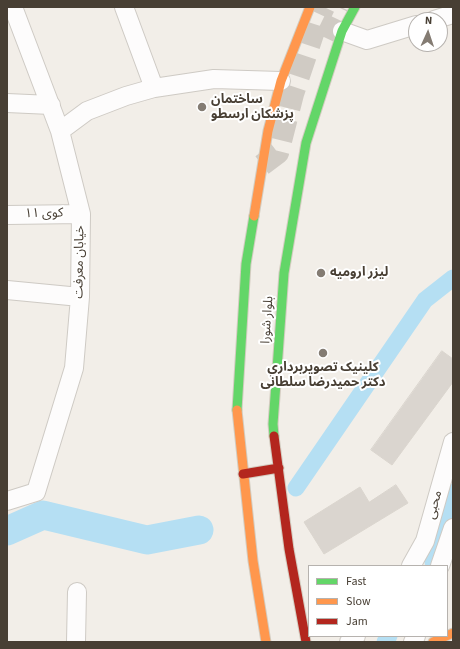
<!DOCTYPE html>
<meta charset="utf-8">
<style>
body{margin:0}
#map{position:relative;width:460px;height:649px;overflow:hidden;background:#f2eee8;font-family:"Source Sans 3",sans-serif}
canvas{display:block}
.frame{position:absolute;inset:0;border:8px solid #483f34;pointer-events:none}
.legend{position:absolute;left:308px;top:565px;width:140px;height:72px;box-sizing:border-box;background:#fff;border:1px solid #b6b2ae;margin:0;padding:5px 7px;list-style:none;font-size:12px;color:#483f34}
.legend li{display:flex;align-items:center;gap:8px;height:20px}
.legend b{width:20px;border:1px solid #b6b2ae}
.north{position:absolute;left:408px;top:12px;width:40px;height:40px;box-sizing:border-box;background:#fff;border:1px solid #b6b2ae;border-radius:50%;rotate:3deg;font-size:11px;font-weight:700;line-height:16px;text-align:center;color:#483f34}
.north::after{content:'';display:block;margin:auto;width:14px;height:18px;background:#847c73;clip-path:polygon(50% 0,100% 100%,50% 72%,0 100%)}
</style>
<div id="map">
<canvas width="460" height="649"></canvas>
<div class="frame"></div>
<ul class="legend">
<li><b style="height:5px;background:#63d668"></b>Fast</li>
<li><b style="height:5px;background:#ff974d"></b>Slow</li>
<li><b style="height:5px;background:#b3261e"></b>Jam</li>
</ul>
<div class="north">N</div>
</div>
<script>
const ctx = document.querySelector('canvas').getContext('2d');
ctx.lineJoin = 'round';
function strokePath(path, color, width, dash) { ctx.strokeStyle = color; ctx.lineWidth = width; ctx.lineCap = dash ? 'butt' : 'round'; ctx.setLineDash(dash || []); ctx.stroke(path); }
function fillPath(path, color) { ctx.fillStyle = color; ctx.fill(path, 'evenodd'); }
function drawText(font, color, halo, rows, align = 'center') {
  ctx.font = font + ' "Source Sans 3","Noto Sans Arabic",sans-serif'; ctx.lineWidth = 4; ctx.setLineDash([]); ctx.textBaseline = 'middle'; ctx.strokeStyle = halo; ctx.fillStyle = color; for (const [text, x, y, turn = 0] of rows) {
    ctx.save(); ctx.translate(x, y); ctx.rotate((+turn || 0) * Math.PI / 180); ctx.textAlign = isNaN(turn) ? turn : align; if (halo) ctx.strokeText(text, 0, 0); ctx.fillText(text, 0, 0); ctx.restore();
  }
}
strokePath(new Path2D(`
 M296,488L425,300L453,278
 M433,562L453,492
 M385,642L389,636`), '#b5dff3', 17);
strokePath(new Path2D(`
 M7,531L43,515L147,540L199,530`), '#b5dff3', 29);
const building = new Path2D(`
 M442,351L453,359V382L392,465L371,450Z
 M396,485L408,503L324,554L304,522L360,487L369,502Z`);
fillPath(building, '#dad5cf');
strokePath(building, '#dad5ce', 1);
strokePath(new Path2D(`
 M326,38L341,7
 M262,165L278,153L293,94L317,22L324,7`), '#d0cbc4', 22, [22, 11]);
const street = new Path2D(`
 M124,7L154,88
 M434,20L453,14
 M342,31L367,40L416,25
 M7,103L51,105
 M60,131L87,111L126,96L154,88L214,79L281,81
 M7,215L81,214
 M7,290L80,297
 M7,501L36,492L74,368L80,297L81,214L60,131L13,7
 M411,566L425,541L453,442
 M440,566L453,528
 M76,642L77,592
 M349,642L356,636
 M413,642L416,636`);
const fast = new Path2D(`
 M237,410L246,264L254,216
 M274,436L273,424L284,273L306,143L342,31L355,7`);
const slow = new Path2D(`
 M254,216L268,131L281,81L310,7
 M237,410L253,561L266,642
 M433,642L453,633`);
const jam = new Path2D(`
 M274,436L289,549L306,642
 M243,474L279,468`);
strokePath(street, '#cecac4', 20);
strokePath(fast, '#d3ccc0', 11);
strokePath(slow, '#d3ccc0', 11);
strokePath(jam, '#d3ccc0', 11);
strokePath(street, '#fdfcfc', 18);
strokePath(fast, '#63d668', 9);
strokePath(slow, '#ff974d', 9);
strokePath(jam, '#b3261e', 9);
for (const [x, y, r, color] of [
 [202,107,5,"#847c73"],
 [321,273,5,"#847c73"],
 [323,353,5,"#847c73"]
]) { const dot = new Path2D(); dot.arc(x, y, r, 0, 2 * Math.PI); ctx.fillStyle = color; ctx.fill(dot); strokePath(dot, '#fff', 1.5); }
drawText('bold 13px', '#483f34', '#fff', [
 ["ساختمان",211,100],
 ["پزشکان ارسطو",211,115],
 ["لیزر ارومیه",330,273],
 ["کلینیک تصويربرداري",323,368,"center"],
 ["دکتر حمیدرضا سلطانی",323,383,"center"]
], 'left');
drawText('13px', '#483f34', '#fff', [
 ["کوی ۱۱",44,214,-1],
 ["خیابان معرفت",80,262,-89],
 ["بلوار شورا",268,320,-86],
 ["محبی",435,505,-75]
]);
</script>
